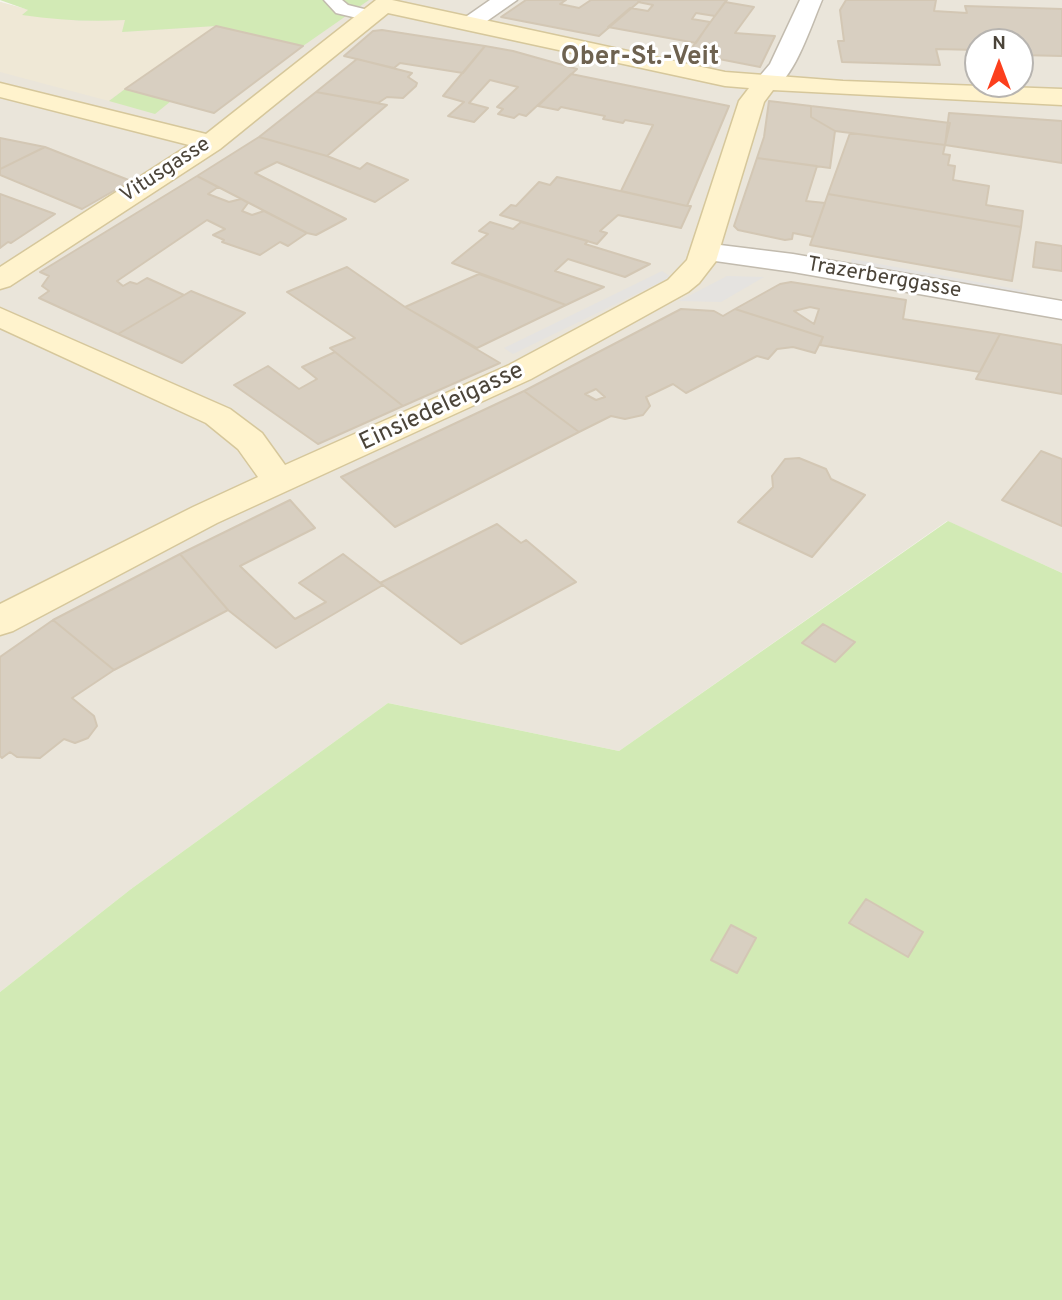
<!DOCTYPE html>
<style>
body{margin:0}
#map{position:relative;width:1062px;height:1300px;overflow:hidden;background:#f6f3ec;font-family:Overpass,sans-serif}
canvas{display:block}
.north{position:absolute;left:964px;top:28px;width:70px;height:70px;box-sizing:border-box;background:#fff;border:2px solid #b7b4b0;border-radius:50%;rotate:0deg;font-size:19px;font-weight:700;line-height:28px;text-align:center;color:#4b4439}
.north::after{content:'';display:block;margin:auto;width:24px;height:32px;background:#fc3f1d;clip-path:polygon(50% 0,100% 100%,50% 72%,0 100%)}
</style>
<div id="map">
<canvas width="1062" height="1300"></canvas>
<div class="north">N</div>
</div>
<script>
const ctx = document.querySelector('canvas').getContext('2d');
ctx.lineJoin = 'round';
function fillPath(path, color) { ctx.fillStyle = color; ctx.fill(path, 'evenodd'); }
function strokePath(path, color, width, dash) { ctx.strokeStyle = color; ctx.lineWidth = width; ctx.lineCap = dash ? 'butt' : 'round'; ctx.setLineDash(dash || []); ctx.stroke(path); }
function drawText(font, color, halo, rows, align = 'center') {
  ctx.font = font + ' Overpass,sans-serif'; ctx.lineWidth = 6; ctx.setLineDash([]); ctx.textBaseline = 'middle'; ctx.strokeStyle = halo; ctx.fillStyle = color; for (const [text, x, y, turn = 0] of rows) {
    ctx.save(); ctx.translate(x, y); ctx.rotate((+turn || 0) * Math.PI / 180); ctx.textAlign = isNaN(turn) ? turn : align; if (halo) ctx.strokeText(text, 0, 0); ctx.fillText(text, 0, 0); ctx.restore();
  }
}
fillPath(new Path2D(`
 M46,0H1062V573L947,521L619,751L388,703L131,889L0,992V2L29,10ZM978,42H1020V84H978Z`), '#eae5da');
fillPath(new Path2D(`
 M0,2L29,10L23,14L80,21L126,20L122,32L216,26L303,46L214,113L125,89L109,101L0,72Z`), '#efe8d6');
fillPath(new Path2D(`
 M0,0H369L303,46L216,26L122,32L125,20C90,22 57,20 22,15L28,10Z
 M125,89L171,101L155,114L109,101Z
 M948,521L1062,573V1300H0V992L131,889L388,703L619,751Z`), '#d2eab5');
fillPath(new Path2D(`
 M852,259L1027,291L1025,299L850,268Z
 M662,271L671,277L513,354L504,348Z
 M727,276L764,277L721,302L679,301Z`), '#e5e3e0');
const building = new Path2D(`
 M526,0H566L560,4L579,8L591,0H641L599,36L501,17Z
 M641,0H727L715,16L696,13L692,19L710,22L696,43L608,27L630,8L648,11L653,5L638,2Z
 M846,0H936L934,11L967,13L965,6L1062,9V56L1020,55V42H978V50L936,49L940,65L842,62L838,41H844L840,10Z
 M725,2L754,7L735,33L775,36L760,67L688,53Z
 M216,26L303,46L214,113L125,89Z
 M382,30L485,46L463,73L400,63L394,68L344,56L373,31Z
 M485,46L513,51L577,69L526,116L519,114L514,118L498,114L503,109L497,107L518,87L490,80L469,103L488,108L474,122L448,116L464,102L443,96Z
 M357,59L412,73L408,77L417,83L416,86L403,98L387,97L378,103L316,92Z
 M571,74L729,106L687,206L621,191L653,125L625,120L623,123L603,119L605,116L561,107L558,110L538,106Z
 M316,92L387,105L327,156L259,137Z
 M769,101L811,106V117L835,131L830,168L757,158L764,137Z
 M811,106L845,110L950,123L945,145L835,131L811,117Z
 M949,113L1062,121V163L945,145Z
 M850,133L945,145L943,154L950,155L948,165L955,166L953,180L989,186L986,205L1023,211L1021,227L828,194Z
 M259,137L327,156L360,169L367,163L408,180L375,202L277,162L255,173L346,219L316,235L307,233L197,176Z
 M0,138L45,147L0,169Z
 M45,147L131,181L82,209L0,175V169Z
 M757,158L817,166L806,201L825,203L813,237L793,233L792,239L785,240L738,230L734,226Z
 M197,176L218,187L208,194L229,202L241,199L248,203L242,211L252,215L264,211L307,233L288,246L280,242L260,255L222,242L224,240L213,235L225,229L207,220L117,281L123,286L130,282L137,284L147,278L184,295L118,334L39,298L49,291L42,286L49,276L40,272Z
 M557,177L687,206H691L681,228L618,215L600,231L607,233L597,244L500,215L511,205L516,206L539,182L550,185Z
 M0,194L55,214L11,243L8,242L0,248Z
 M828,194L1021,227L1012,281L810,245Z
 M490,222L513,229L521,222L588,241L585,244L650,264L625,277L568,259L555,271L604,287L566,305L452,263L488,234L479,231Z
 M1036,242L1062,246V271L1033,267Z
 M347,267L405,307L500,363L403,406L330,348L355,338L287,292Z
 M479,274L566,305L477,348L405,307Z
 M791,282L906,300L903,319L1000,334L980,372L820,345L823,337L735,309L780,284ZM810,307L819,309L814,324L794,311Z
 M191,291L245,313L182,363L118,334Z
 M681,309L714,311L723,316L735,309L823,337L815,353L793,347L777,349L768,359L757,356L686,393L673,384L646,397L650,406L643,415L625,419L611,416L579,432L524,391ZM596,389L605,397L596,400L585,394Z
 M1000,334L1062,345V394L976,379Z
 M335,352L403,406L318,444L234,385L268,366L299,389L317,379L302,367Z
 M524,391L579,432L395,527L341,477Z
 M1041,451L1062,459V526L1002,500Z
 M799,458L826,469L831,479L865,495L812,557L738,522L773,487L772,476L785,459Z
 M290,500L315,528L240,566L295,619L326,602L299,583L343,554L383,585L276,648L228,610L180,554Z
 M497,524L521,543L526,540L576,582L461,644L380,583Z
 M180,554L228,610L114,670L53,620Z
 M53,620L114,670L72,698L94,716L97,726L88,738L75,743L64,739L40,758L17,757L10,752L2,758L0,756V657Z
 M823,624L855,642L835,662L802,643Z
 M866,899L923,932L908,957L849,923Z
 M731,925L756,938L737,973L711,960Z`);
fillPath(building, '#d8cfc1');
strokePath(building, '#d3c7b4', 2);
const lane = new Path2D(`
 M324,0H342L348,5L376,12L378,16L370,21L336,13Z`);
const street = new Path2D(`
 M490,0H517L477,28H461L457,23Z
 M800,0H822C812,23 795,77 774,88C769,91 763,90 757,88L754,83L770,64Z
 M704,243L793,254L1062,301V319L793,272L694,258L690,252L694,246Z`);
const secondary = new Path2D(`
 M376,0H392L725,72L843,81L1062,89V105L773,90L764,102L716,261L699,283L688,292L531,379L217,523L13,631L0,635V604L193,507L258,477L238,449L206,423L0,328V308L230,409L262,433L285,465L509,365L668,280L687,260L739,101L749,88L725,86L388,13L220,149L10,286L0,289V267L189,145L0,97V83L206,134Z`);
strokePath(lane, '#c2bbae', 3);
strokePath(street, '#c2bbae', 3);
strokePath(secondary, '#d6c79b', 3);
fillPath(lane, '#fff');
fillPath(street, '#fff');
fillPath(secondary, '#fff3cd');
drawText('21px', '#4b4439', '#fff', [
 ["Vitusgasse",166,171,-33],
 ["Trazerberggasse",884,279,10]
]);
drawText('24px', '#4b4439', '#fff', [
 ["Einsiedeleigasse",442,408,-25]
]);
drawText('bold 26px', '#6e6250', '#fff', [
 ["Ober-St.-Veit",640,59]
]);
</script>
